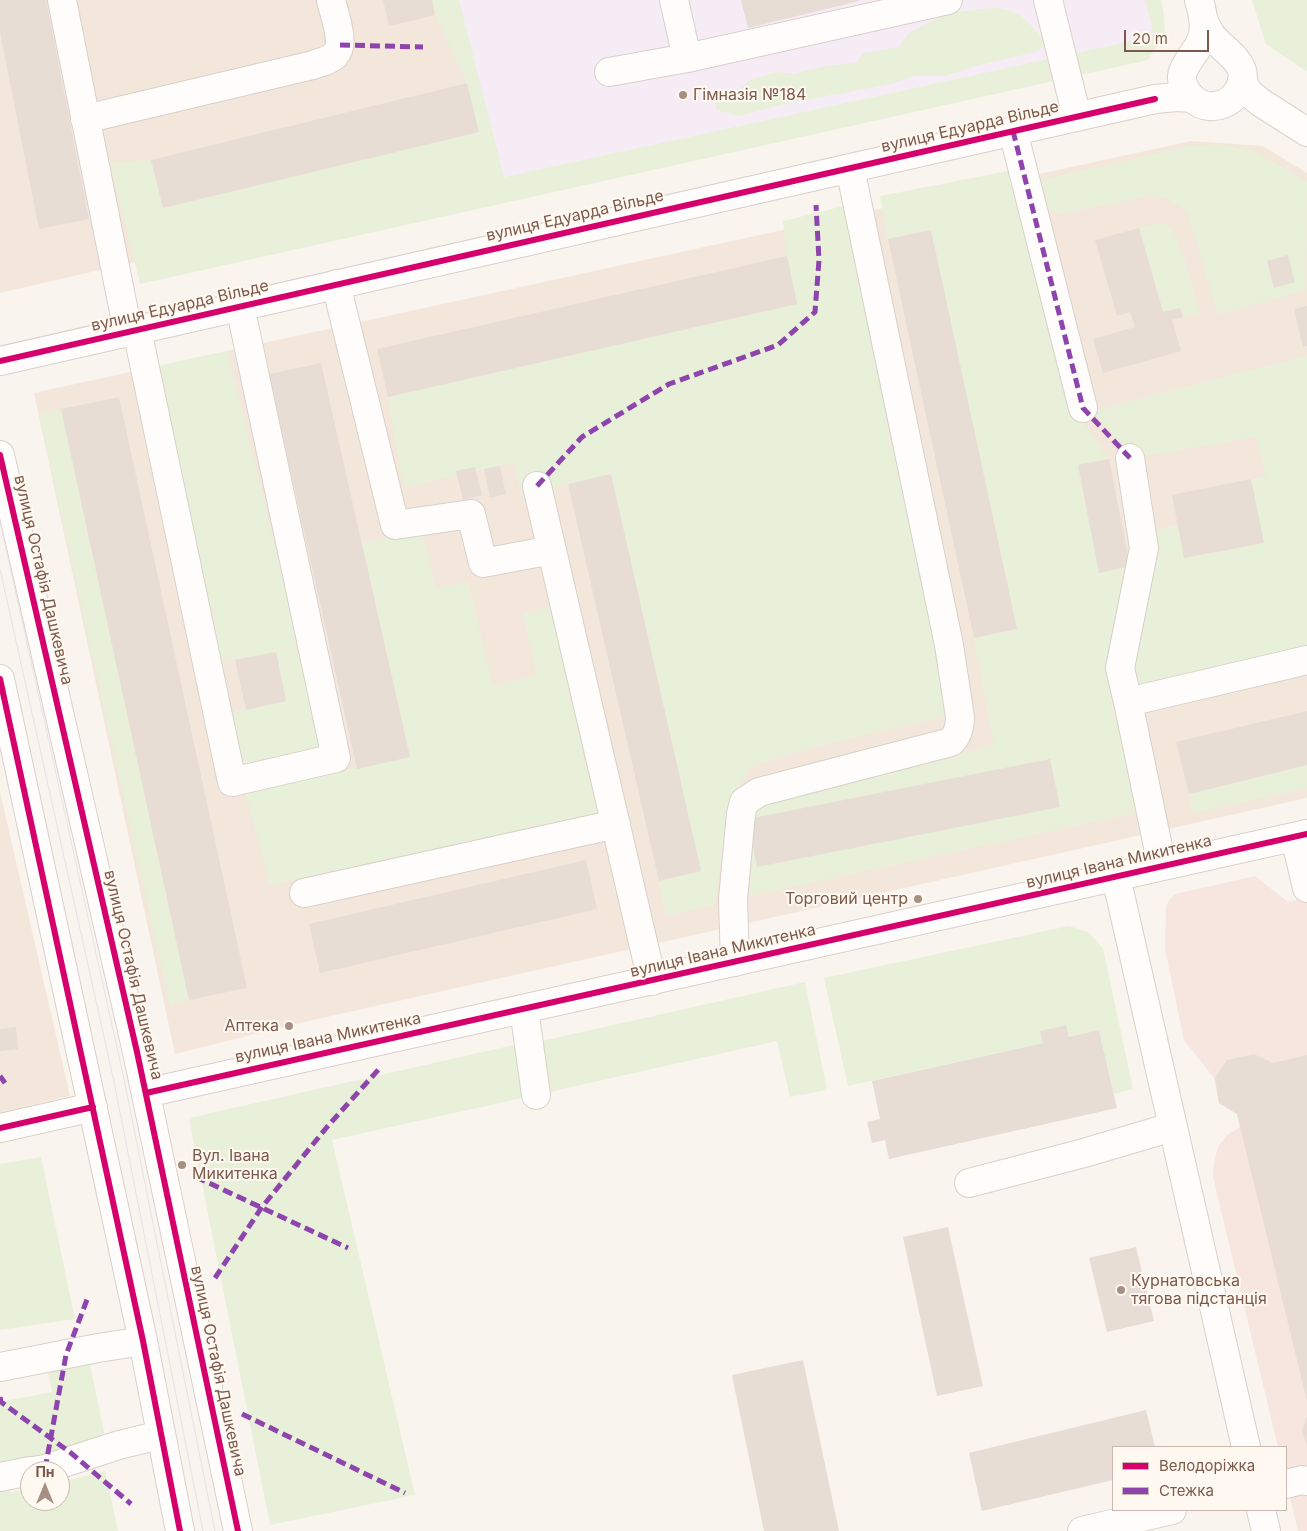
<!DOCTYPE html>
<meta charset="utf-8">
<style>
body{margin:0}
#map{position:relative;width:1307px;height:1531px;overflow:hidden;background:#faf4ee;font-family:Inter,sans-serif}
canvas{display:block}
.legend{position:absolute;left:1112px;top:1446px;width:175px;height:65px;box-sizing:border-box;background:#fff9f2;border:1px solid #cbb9af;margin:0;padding:6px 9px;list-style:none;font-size:15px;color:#7c594a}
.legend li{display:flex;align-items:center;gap:10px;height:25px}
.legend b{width:25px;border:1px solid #cbb9af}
.north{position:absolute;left:20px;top:1461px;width:50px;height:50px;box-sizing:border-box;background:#fff9f2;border:1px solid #cbb9af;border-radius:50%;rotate:0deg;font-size:14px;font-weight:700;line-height:20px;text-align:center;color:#7c594a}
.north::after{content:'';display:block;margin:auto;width:18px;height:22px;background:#a88f83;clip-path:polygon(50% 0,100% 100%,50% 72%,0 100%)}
.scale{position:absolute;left:1124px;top:30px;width:85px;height:22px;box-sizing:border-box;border:2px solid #7c594a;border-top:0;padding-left:6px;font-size:15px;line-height:18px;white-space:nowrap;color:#7c594a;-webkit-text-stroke:4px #fff9f2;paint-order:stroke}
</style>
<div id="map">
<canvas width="1307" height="1531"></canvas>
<ul class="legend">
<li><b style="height:6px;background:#d6006c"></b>Велодоріжка</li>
<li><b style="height:6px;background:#8e44ad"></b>Стежка</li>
</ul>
<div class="north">Пн</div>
<div class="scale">20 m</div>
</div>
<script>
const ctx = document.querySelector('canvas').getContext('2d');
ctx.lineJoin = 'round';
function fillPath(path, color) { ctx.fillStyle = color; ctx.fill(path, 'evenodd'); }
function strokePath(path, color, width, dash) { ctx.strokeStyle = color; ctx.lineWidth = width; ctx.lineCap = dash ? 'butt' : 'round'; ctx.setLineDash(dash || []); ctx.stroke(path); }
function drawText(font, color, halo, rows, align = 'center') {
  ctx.font = font + ' Inter,sans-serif'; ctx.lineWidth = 4; ctx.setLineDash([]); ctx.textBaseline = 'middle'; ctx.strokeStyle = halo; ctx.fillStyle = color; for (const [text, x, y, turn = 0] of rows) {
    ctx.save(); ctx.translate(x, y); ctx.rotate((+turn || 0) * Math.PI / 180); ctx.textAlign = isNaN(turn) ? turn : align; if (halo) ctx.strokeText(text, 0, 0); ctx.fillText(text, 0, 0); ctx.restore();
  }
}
fillPath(new Path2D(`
 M0,0H459L504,177L0,293Z
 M1191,141L1263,146L1307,173V798L291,1025L175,1054L34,393Z
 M0,792L70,1096L0,1112Z`), '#f3e7dc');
fillPath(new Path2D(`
 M1255,876L1288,902L1307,897V1531H1298L1286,1481V1447H1278L1213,1177L1214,1162L1218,1147L1226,1136L1240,1127L1237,1114L1219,1103L1214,1078L1184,1040L1165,949L1166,906L1170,899L1175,894Z`), '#f7e6df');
fillPath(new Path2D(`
 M459,0H1145L1154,36L504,177Z`), '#f6ecf5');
fillPath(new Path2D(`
 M432,0H459L504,177L1154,36L1145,0H1161L1164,15L1165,34L1148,60L140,284L110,163L151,160L163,208L478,132L467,83L435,15Z
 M1252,0H1307V72L1266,44Z
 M991,8C1020,8 1030,23 1046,44L1036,52L979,65L946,76H914L891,84L784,104L739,116L716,110L715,95L741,88L752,79L777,72L794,74L825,66L856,63L864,53L899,47L909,33L938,18L957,12Z
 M1222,145L1252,150L1307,182L1306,290L1218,314L1187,211L1167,198L1148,196L1059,214L1045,208L1038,181L1190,146Z
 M1013,170L1075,410L1109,459L1078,465L1099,572L1130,566L1140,812L744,897L748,819L771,797L994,746L974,638L1017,628L931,230L888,239L880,196ZM1050,759L1060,807L748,819Z
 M843,206L952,708L944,716L807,749L750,766L735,797L720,868L715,904L666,916L659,881L701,871L611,474L568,484L523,498L513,463L404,487L388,397L797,304L787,256L783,221Z
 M1162,222L1173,230L1184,257L1200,314L1183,317L1180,308L1163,312L1139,228Z
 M227,351L324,747L243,763L232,712L286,701L276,652L219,662L152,367Z
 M1307,356V650L1139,692L1132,665L1144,574L1158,529L1178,525L1185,558L1263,543L1251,479L1266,477L1256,437L1130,458L1093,411Z
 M61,409L189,1000L170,1005L39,415Z
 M422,531L436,588L468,582L493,686L537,676L523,613L558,606L603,812L270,885L245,790L410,757L362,543Z
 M1307,765V788L1192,813L1189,794Z
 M1069,926L1088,932L1103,948L1133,1089L1114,1094L1099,1030L1069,1037L1066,1025L1041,1031L1043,1043L848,1086L824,978Z
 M805,982L827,1090L790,1097L777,1041L545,1093L537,1042Z
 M518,1044L527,1097L332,1140L415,1495L270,1525L189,1118Z
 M41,1157L75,1319L0,1330V1164Z
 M90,1365L106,1441L0,1465V1402L52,1392L48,1372Z
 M105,1471L118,1531H0V1484L9,1482V1492L30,1489V1501H60V1482Z`), '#e8f0d9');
fillPath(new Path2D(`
 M0,0H46L89,219L39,229L0,32Z
 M383,0H432L435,15L389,26Z
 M741,0H858L859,1L748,28Z
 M467,83L479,132L163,208L151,160Z
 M1139,228L1163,312L1180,308L1183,317L1172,320L1181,351L1103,373L1093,339L1135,327L1130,312L1117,316L1095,240Z
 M931,230L1017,629L974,638L888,239Z
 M1288,255L1295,282L1274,288L1267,261Z
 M787,256L797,304L388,397L377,349Z
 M1307,306V346L1303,347L1294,309Z
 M321,363L410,757L357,769L269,374Z
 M119,397L247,988L189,1000L61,409Z
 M1109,459L1130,566L1099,573L1078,465Z
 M500,466L506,494L490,498L484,469Z
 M475,467L482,495L463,500L456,471Z
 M611,474L701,871L659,881L568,484Z
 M1251,479L1264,543L1184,558L1172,495Z
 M276,652L286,701L246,710L235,660Z
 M1307,711V765L1189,794L1176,742Z
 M1050,759L1060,807L757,867L748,819Z
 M586,860L597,909L320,973L309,924Z
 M1066,1025L1069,1037L1099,1030L1117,1108L889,1159L885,1140L872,1143L867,1122L880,1119L872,1081L1043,1043L1040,1031Z
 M16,1027L18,1049L0,1051V1029Z
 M1254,1054L1273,1063L1307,1055V1401L1237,1114L1219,1103L1215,1078L1227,1060Z
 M948,1227L983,1386L937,1396L903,1237Z
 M1136,1247L1154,1321L1107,1332L1089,1258Z
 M803,1360L839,1531H764L732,1375Z
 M1146,1410L1155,1447H1113V1480L982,1511L969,1453Z
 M1307,1416V1446L1302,1431Z`), '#e7ddd5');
const minor = new Path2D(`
 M62,0L128,332
 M674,0L687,58L948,0
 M1048,0L1077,117
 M1199,0C1202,10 1205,23 1203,34C1200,56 1167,70 1190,96C1196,102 1204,107 1213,106C1222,106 1231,101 1236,94C1257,66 1225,53 1211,35C1208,30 1205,24 1203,18
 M609,72L687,58
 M1242,80L1248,92L1260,102L1307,132
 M85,119L313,65C321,62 329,61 335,55C346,44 334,14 331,0
 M1013,131L1083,408
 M336,284L395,525L471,514L483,563L552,550
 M137,330L232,782L336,758L240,306
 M0,361L1155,99L1177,97L1192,98
 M0,455L137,1052L238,1531
 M537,486L652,981
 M0,679L143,1341L180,1531
 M1128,702L1120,668L1144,548L1130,458
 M1295,837L1307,888
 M1162,866L1128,702L1307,660
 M1116,877L1246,1447
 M304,893L616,824
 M735,962L733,899L741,814L744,802L759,792L951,742C958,735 960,727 960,717L949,645L850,168
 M524,1009L536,1095
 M146,1093L1307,834
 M0,1128L93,1107
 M969,1183L1084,1153L1172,1127
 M0,1367L98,1348L143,1341
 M33,1471L45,1469L119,1445L160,1435
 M0,1477L30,1471
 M1286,1484L1302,1480L1307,1481
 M1261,1510L1266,1531
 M1082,1531L1172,1510`);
strokePath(minor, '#d9d0ca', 30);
strokePath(minor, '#fefdfc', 28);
strokePath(new Path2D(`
 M0,522L124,1079L215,1531
 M0,569L114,1082L203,1531`), '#e6e3e6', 1);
strokePath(new Path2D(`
 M340,45L423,47
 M1013,131L1083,408L1130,458
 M537,486L582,437L669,384L778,345L815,312L819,260L816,205
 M0,1076L5,1083
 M196,1177L348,1248
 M215,1278L262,1207L327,1127L379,1069
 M0,1397L1,1402L71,1453L131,1504
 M242,1414L405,1493
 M45,1469L66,1355L88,1297`), '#8e44ad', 5, [10, 5]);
strokePath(new Path2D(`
 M0,361L1155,99
 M0,455L137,1052L238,1531
 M0,679L143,1341L180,1531
 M146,1093L1307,834
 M0,1128L93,1107`), '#d6006c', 6);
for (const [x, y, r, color] of [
 [683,95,5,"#a88f83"],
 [918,899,5,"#a88f83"],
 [289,1026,5,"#a88f83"],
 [182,1165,5,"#a88f83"],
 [1121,1290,5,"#a88f83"]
]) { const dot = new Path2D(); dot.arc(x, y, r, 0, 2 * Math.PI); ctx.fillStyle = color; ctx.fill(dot); strokePath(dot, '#fff9f2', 2); }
drawText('16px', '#7c594a', '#fff9f2', [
 ["Гімназія №184",693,95],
 ["Торговий центр",908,899,"right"],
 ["Аптека",279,1026,"right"],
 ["Вул. Івана",192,1156],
 ["Микитенка",192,1174],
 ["Курнатовська",1131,1281],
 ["тягова пiдстанцiя",1131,1299]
], 'left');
drawText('16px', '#7c594a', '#fff9f2', [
 ["вулиця Едуарда Вільде",970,127,-13],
 ["вулиця Едуарда Вільде",575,216,-13],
 ["вулиця Едуарда Вільде",180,306,-13],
 ["вулиця Остафія Дашкевича",43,580,77],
 ["вулиця Івана Микитенка",1119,862,-13],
 ["вулиця Івана Микитенка",723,951,-13],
 ["вулиця Остафія Дашкевича",133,975,77],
 ["вулиця Івана Микитенка",328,1038,-12],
 ["вулиця Остафія Дашкевича",218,1371,78]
]);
</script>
